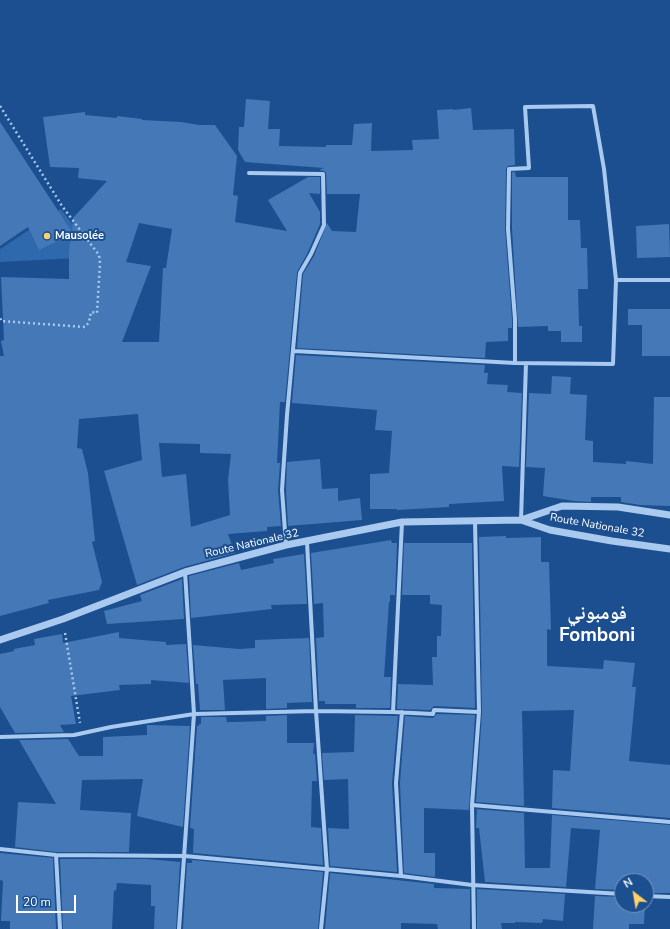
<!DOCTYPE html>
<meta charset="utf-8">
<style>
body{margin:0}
#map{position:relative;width:670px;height:929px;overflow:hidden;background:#1b4f8f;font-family:"Nunito Sans",sans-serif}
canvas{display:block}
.north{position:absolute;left:614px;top:873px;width:40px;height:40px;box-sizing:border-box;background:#1b4f8f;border:1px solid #7695bc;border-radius:50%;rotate:329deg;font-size:11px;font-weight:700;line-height:16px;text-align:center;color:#fff}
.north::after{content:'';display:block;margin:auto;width:14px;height:18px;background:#ffd166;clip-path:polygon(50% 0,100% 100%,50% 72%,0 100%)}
.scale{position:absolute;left:16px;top:895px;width:60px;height:18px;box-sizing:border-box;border:2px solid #fff;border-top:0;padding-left:5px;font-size:12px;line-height:14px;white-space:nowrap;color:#fff;-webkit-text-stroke:3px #1b4f8f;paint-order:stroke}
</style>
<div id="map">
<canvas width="670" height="929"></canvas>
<div class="north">N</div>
<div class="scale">20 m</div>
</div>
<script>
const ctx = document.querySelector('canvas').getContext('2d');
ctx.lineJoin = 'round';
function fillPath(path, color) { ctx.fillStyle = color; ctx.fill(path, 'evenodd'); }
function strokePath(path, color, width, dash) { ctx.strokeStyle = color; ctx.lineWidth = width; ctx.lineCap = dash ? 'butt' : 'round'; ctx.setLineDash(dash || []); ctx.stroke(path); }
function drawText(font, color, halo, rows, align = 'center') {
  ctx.font = font + ' "Nunito Sans","Noto Naskh Arabic",sans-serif'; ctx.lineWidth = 4; ctx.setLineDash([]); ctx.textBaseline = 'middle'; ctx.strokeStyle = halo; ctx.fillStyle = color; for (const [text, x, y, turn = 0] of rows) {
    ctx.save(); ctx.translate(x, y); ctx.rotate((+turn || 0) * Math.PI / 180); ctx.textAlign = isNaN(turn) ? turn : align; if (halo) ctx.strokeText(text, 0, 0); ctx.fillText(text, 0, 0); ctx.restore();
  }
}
fillPath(new Path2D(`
 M61,209L97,257L0,262V249Z`), '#2e69ad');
fillPath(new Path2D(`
 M246,99L270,101L268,129H280L279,146L326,147V145H352L354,124L372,123L371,151L413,150L412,140L439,139L437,110L453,109V110L471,108L473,130L514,129L515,165L508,166L506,169L505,229L512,319V328H508V341L486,342L485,358L297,348L303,274L314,256L327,223L332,231L356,232L360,194H327L326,173L324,171L319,170L324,168L245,162L238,150L239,127H244Z
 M85,112V115L117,118V116L142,119V120L181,122L199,125H215L237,156L233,195L238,196L235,222L287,231L268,200L308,177H320V194L309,193L320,212V224L308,252L297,272L285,402H280L277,463H280L278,490L281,526L267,527V531L228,534L235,553L184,567L137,585L104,471L142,460L138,414L79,419L77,448L82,449L88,473L95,541L92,542L102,582L99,590L48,600L49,603L0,616V356H4L1,341L4,340L1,277L69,279V251L71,235L39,250L28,227L0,246V122L72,232L73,218L107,181L78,178L79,168L50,167L43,117ZM139,223L172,229L166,268H163L159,342H122L151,266L126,262ZM159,443L200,444V453L231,454L228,480L230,515L191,527L186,474L162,477Z
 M512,172H515L516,177H568V220H580L581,248H587L588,289H578L579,326H582V342H561V331H548V326L518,327L512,229Z
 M669,224L670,257L637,258L636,226Z
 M628,309H670V356H642V325H628Z
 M296,355L485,365L484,373H488L487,384L508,385L507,392L522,393L519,467L502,466L504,501L449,504V507L397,510V509H370V474L389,473L392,431L375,430L377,410L292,403Z
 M552,376L571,377L570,394L587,395L585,440L593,441V462L626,464V461L653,464L654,397H670V506L640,505L621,502V497H591V502L574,501L543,496L545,468L526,467L529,393L551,394Z
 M320,459L322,489L338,488V501L360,498L362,520L288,526L286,490L287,462Z
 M506,536V538L541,537V562H549L551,630L547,629V666L603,669L604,660L635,663L632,687H636L629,761L670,765V818L552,808L553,770L570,771L574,710L522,711L524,806L476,802L482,712L479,537Z
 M391,540L392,543H397L395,595H390V602H389L384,677H391L390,708H356V704H325V701H319L316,638L324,637L323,603L314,604L311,553Z
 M404,543H472L475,708L434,706L430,710L397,709L398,684L433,685L432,657H437V636H441L442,605L430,604V595H402Z
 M304,554L307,604L271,605L272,609L191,618L189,576L239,563L241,570L274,563L273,559Z
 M182,579L184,619L107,624L104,611L142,601L140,595Z
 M119,632V638L166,642V645L186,644L189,683L151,680V684L119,685L120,690L71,696L76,724L60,725L64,732L15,733L0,707V654L14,651V649L35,645L34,639L62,634L63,643Z
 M309,638L312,702L287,703V708L266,709V678L223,680L225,710H200L198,684H196L193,645L239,649L255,648V640Z
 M437,714L475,715L469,810L424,808V853H435V877L404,873L400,783L405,716L433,718Z
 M287,715V743H314L313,754H315L317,781H312L311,827L321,828L323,865L193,853L194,829L190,828L197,726H199V724H201V717H226L227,722H234L266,721V716Z
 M355,715L398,716L392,783L397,872L330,866L328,828L349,829L348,779L324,780L322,753L354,752Z
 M147,725L190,726L183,827L137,816L143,779L82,780L80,810L131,813L129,852H56L15,847L18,802L56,804L19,740L68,739L79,756H103V737L147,735Z
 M476,809L524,813L525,868H550L552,815L670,825V893H646V881H622V890L595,889L600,830L571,828L566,887L485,882L479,828H476L477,810Z
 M0,853L53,858L56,929H10V921H1L3,881L0,880Z
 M60,859H147L180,862L176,929H154L155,906H151V885L117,883L116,891L114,890L112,929H63Z
 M192,860L323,872L318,929H183L187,863H192Z
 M330,873L434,884V888L470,889V929H438L437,924L401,923V929H325Z
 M477,889L565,894L563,921L543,919L542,923L515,922V923H501L502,929H477Z
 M595,896L622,897V905H645L644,924H629V929H593Z`), '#4478b7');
strokePath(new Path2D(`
 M0,106L62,206L99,255L100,263L97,313L91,312L89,322L85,327L1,321L0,316
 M65,633L80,723`), '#a9c9ee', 2.5, [2, 3]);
strokePath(new Path2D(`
 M249,173L323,174L324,225L311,254L300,273L287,415L282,490L286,545
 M616,280H670
 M294,351L515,363L613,364L616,280L604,169L593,106L525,107L529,168L509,169L508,229L515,319V363
 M521,520L526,363
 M307,542L316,711L327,869L321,929
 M393,712L402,522
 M0,737L74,735L111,727L194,714L316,711L393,712L433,714L434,710L479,712
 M472,805L670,822
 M0,849L56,855L185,856L401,876L472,885L622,894
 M56,855L60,929
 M401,876L396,783L402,712
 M646,896L670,897
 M179,929L194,714L185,572
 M474,929L472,805L479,712L475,521`), '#a9c9ee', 4);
strokePath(new Path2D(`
 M521,520L550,530L612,541L670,549
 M0,640L63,619L185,572L286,545L402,522L521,520L562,506L618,507L670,515`), '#a9c9ee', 7);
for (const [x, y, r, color] of [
 [47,236,4,"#ffd166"]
]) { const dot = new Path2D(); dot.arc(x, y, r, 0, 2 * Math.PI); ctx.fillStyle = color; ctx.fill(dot); strokePath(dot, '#1b4f8f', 1.5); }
drawText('bold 11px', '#fff', '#1b4f8f', [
 ["Mausolée",55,236]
], 'left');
drawText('11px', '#fff', '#1b4f8f', [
 ["Route Nationale 32",597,526,10],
 ["Route Nationale 32",252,544,-13]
]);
drawText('bold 19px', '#fff', '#1b4f8f', [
 ["فومبوني",597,614],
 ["Fomboni",597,636]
]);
</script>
